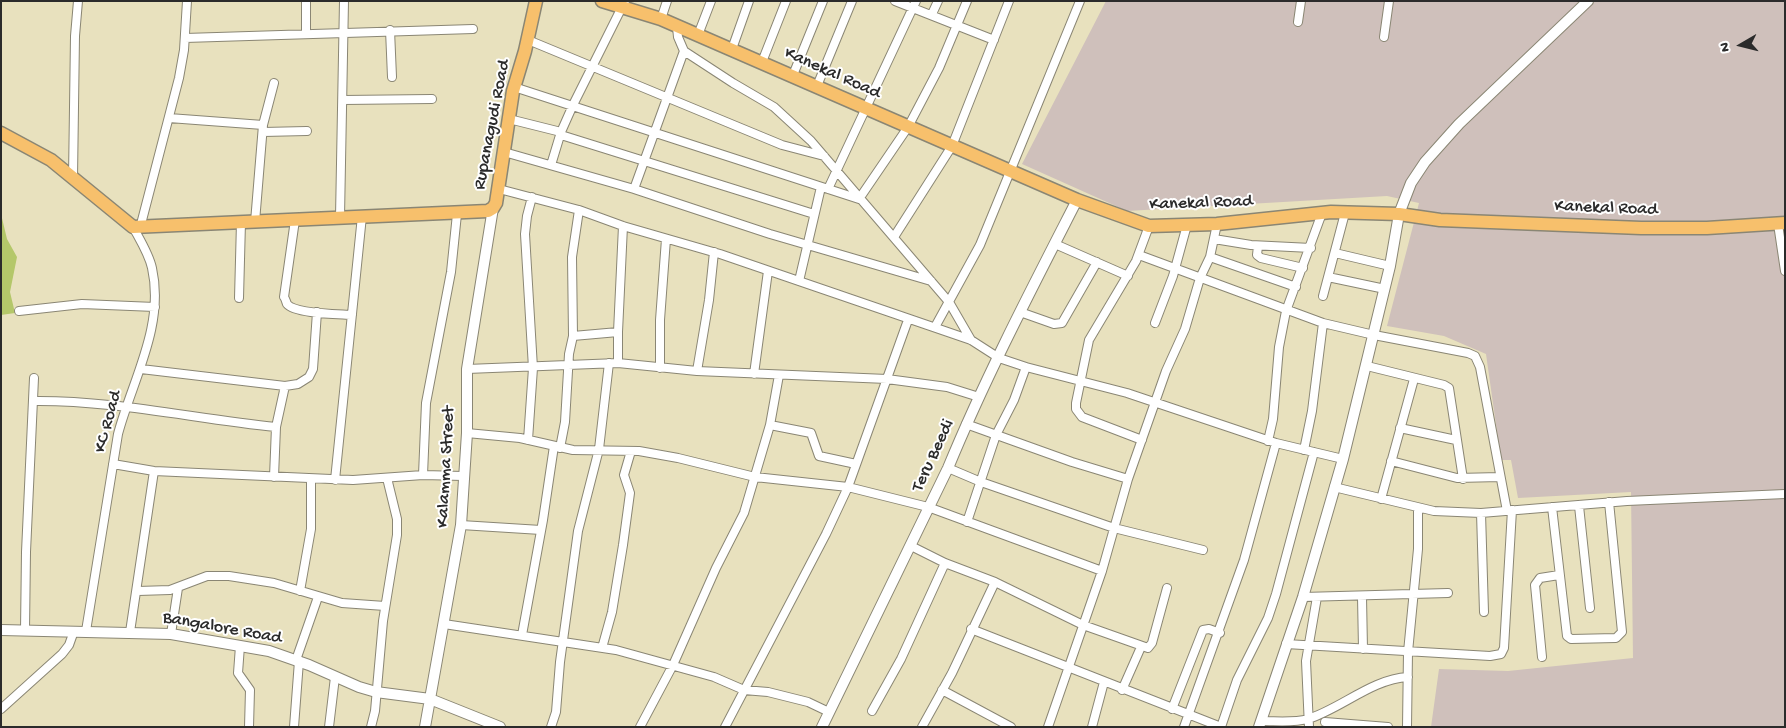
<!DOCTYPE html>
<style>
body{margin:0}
#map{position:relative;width:1786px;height:728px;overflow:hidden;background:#e8e1be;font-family:"Gochi Hand",sans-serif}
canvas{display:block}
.frame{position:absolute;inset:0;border:2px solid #2b2b2b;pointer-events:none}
.north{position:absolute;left:1716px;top:20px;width:50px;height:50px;-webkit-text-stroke:4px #fff;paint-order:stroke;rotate:262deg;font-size:14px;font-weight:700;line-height:20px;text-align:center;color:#2b2b2b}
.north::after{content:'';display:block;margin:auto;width:18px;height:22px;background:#2b2b2b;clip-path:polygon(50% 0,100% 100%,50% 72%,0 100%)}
</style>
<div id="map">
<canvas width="1786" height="728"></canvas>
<div class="frame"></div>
<div class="north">N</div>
</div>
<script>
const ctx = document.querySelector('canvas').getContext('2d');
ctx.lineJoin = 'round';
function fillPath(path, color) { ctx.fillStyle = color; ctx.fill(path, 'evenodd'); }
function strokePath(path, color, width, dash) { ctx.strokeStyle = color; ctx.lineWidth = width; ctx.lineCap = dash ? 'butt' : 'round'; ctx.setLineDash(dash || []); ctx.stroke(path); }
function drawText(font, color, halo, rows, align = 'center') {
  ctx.font = font + ' "Gochi Hand",sans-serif'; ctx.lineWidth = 4; ctx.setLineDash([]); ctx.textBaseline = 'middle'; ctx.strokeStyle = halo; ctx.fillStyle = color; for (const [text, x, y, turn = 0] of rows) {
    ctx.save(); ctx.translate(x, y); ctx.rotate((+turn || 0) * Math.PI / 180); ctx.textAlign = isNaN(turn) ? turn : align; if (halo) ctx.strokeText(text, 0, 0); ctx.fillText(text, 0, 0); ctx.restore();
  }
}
fillPath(new Path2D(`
 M1106,1H1785V727H1431L1439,669L1508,671L1633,658L1631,492L1518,498L1511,460H1501L1486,354L1444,336L1387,326L1419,203L1387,196L1127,211L1022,164Z`), '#cfc0bb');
fillPath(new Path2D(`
 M1,214L7,239L17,257L10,292L15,313L1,315Z`), '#b4c76a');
const minor = new Path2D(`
 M306,1V33
 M895,1L994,40
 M932,14L938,1
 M661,19L667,1
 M1298,22L1301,1
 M677,27L678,37L684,51L733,83L774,107L811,141L949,302L971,340
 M390,30L392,77
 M698,35L711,1
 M1384,37L1389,1
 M185,38L473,29
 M528,40L782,145L824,156
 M732,49L749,1
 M762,62L786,1
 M793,75L823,1
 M817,86L852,1
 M514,87L859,199L908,127L939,68L967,1
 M343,100L432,99
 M169,118L263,125
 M509,119L561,132
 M263,132L307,131
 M561,135L814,214
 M504,152L634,189L770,234L931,281
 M551,165L561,132L573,105L625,1
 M73,178L75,36L78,1
 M499,189L579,210L623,226L720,254L971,340L999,358L1026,367L1127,393L1276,443L1343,459
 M634,189L684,51
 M828,189L916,1
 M340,217L344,1
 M295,220L284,297C285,298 287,304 287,304C295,314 340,314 352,315
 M255,222L263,125L274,83
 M1778,224L1785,271
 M140,228L179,78L184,50L187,1
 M894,237L952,146L1009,1
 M1214,239L1251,245L1311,248
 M1055,244L1128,276
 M1258,246L1257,255L1261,258L1303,268
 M1335,253L1390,266
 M1139,255L1323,323L1374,335L1468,353L1475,356L1480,367L1507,511
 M1210,257L1296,287
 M1328,277L1385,289
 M799,281L821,187
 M1323,296L1345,213
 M239,298L241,222
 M19,311L82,304L155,307
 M1020,312L1054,324L1062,323L1097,262
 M1155,323L1173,276L1187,225
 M935,327L980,245L1080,1
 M573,336L618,332
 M618,363V332L623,226
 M1367,366L1444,385L1449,388L1463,479
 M660,368V320L666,239
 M141,369L285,386L298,384L309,377L313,369L317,312
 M467,369L618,363L697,371L887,379L947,387L979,397
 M697,371L709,300L714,252
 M754,374L768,271
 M33,401C115,400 195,419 276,427
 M966,424L1072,462L1128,479
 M770,425L811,433L819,456L856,464
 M1400,428L1456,440
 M467,433L520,438L573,450L639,451L678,458L755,477L848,487L928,507L1102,571
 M528,440L533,368L525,234L527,216L532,197
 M1142,440L1082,417L1076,409V403L1089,340L1136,261L1149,226
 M1268,441L1273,419L1279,347L1286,311L1322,213
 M560,448L565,422L569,354L573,336L572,257L579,210
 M1304,450L1312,411L1323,323
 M1391,461L1457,478L1500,477
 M113,464L154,471L353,480L423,475L463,476
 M948,468L981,482L1114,528L1203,550
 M423,475L426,403L451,272L457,214
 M274,477L276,427L285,386
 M335,480L362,216
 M1334,487L1434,511L1481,513L1627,501L1785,494
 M1381,499L1414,379
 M1579,506L1590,608
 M1552,507L1567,636L1571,639L1616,638L1622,632L1609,502
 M1481,513L1484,612
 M967,522L996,435L1014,400L1026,367
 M461,525L541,530
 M911,546L945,563L995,582L952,673L922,727
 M995,582L1083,625L1148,648L1152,643L1167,588
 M138,591L170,590L207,576H229L274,583L342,603L385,606
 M300,591L311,529V479
 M1303,597L1448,593
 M1362,597L1363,649
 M444,624L616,650L714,677L744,690L768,692L808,702L829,712
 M971,629L1221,727
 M25,630L26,552L34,378
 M86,631L118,434C132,381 165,326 152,268C149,254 140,240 133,227
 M130,632L154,471
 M171,634L178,588
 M522,635L543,520L554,446
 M1286,644L1490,656L1501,654L1504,648L1512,510
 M240,646L238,673L250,690L249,727
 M602,648L612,612L623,545L630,493L624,475L631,451
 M1542,657L1535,585L1540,578L1559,575
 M296,660L318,597
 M942,690L1011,727
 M1122,690L1141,647
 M1,709L62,654L69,645L74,631
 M1172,709L1203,630L1209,629L1220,633
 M872,711L901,659L945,563
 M1262,721C1277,721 1293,723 1308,719C1342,708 1372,679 1408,677
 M1325,722L1388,727
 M294,727L299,661
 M329,727L335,677
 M371,727L375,711L383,621L397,535V519L387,478
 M551,727L556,712L560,662L578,531L599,449L609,363
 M640,727L673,665L716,568L744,513L770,425L779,375
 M725,727L826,534L848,487L908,320
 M1048,727L1102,571L1128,479L1166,371L1185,329L1200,278L1210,257L1217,224
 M1092,727L1104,682
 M1184,727L1244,560L1276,443
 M1221,727L1237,680L1268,618L1276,594L1314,452
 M1309,727L1306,661L1317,597
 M1407,727L1408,652L1418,549V508`);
const tertiary = new Path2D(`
 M1,630L171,634L269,651L309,665L359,687L376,692L430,699L500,727
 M425,727L461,525L467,433V369L493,208
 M822,727L948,468C986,376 1032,288 1077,200
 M1259,727L1303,597L1343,459L1390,266L1399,214L1411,183L1425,162L1459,124L1588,1`);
const primary = new Path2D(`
 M602,1L661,19L1077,200L1149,226L1217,224L1331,212L1399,214L1440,220L1641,228H1707L1785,223
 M1,133L51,160L133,227L488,211L493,208L496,203L513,91L525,51L536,1`);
strokePath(minor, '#8a8674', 10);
strokePath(tertiary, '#8a8674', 12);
strokePath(primary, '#8a8674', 15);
strokePath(minor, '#fff', 8);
strokePath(tertiary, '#fff', 10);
strokePath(primary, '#f7c06c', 12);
drawText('18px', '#2b2b2b', '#fff', [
 ["Kanekal Road",832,74,24],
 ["Rupanagudi Road",493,125,-79],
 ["Kanekal Road",1201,204,-2],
 ["Kanekal Road",1606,209,2],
 ["KC Road",109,422,-75],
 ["Teru Beedi",934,456,-65],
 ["Kalamma Street",447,467,-87],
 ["Bangalore Road",222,629,10]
]);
</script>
